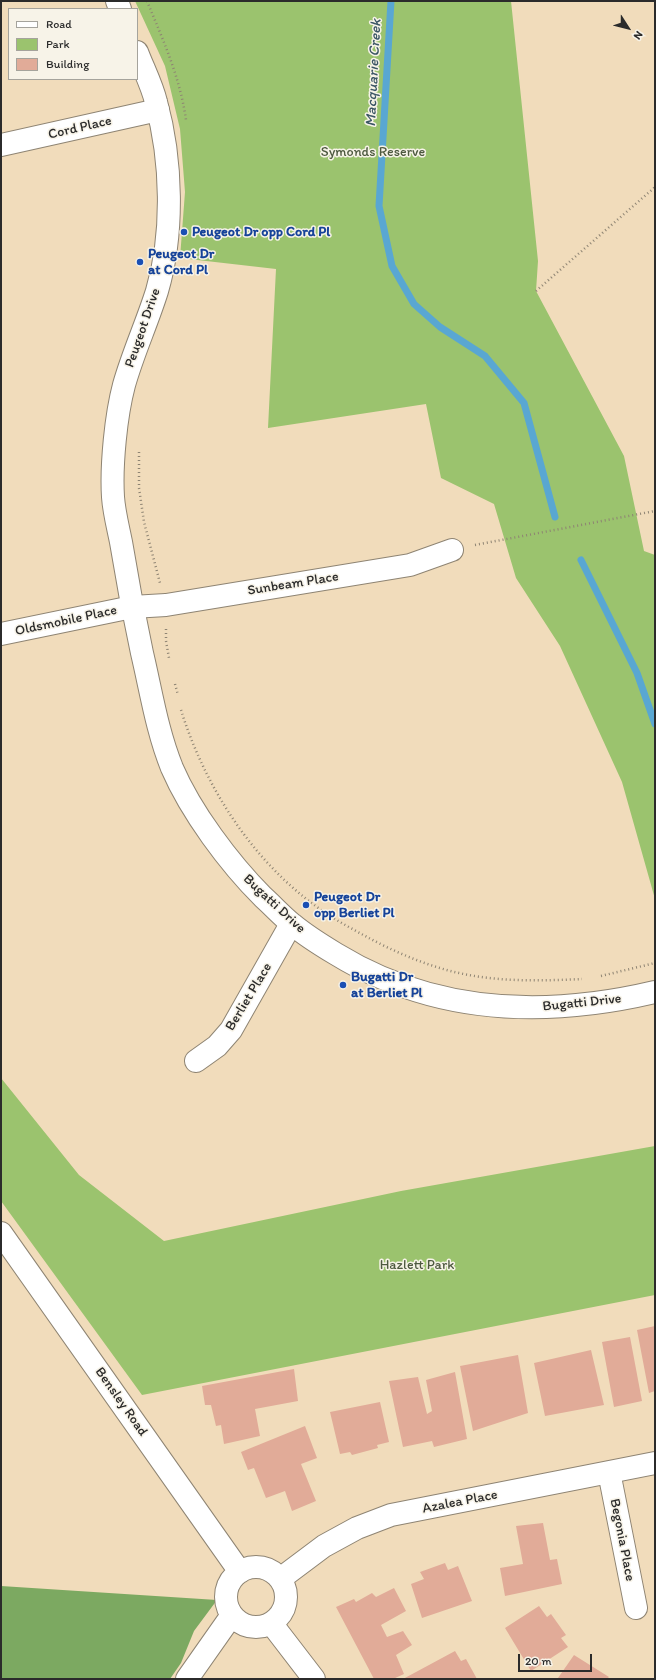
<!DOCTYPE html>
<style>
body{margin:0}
#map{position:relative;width:656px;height:1680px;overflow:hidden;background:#f1dcbb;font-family:Itim,sans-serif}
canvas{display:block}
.frame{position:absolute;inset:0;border:2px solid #2b2b2b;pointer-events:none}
.legend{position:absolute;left:8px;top:8px;width:130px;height:72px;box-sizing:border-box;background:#f7f3e8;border:1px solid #a5a39c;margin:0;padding:5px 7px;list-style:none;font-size:12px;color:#2b2b2b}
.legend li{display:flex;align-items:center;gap:8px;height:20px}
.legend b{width:20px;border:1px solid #a5a39c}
.north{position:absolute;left:608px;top:8px;width:40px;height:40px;-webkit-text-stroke:3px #f7f3e8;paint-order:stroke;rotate:126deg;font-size:11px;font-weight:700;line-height:16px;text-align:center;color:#2b2b2b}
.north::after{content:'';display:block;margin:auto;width:14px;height:18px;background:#2b2b2b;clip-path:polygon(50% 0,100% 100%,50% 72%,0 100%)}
.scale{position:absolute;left:518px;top:1654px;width:74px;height:18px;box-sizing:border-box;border:2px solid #2b2b2b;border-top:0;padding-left:5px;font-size:12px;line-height:14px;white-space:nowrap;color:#2b2b2b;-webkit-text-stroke:3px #f7f3e8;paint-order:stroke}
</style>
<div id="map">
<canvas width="656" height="1680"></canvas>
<div class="frame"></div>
<ul class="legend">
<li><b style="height:5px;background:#fff"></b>Road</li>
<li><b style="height:11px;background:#9bc36e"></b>Park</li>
<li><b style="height:11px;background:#e1ab98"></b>Building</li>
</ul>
<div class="north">N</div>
<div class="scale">20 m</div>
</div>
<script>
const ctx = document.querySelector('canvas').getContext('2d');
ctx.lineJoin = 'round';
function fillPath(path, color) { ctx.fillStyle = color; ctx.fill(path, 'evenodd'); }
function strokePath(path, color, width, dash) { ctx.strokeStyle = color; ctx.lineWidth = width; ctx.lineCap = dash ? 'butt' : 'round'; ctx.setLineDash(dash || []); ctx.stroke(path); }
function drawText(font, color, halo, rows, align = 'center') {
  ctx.font = font + ' Itim,sans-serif'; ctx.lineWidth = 3; ctx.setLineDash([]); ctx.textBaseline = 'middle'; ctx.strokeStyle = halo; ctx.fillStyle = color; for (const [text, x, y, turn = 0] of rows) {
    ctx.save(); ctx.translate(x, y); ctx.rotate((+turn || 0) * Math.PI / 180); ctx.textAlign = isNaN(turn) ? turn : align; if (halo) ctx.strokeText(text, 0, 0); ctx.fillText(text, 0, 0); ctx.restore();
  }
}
fillPath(new Path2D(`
 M135,1H511L538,261L536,291L624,456L644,551L655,555V899L622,782L560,646L516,578L494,504L441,478L426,404L268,428L276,269L180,258L185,192L180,129L165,66Z
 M1,1078L79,1175L164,1241L401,1191L655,1146V1295L142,1395L1,1201Z`), '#9bc36e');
fillPath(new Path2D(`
 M1,1586L217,1600L194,1631L181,1663L170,1679H1Z`), '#7ca961');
strokePath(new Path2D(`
 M391,1L379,206L392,266L414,304L440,327L485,356L524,403L555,517
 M581,560L637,673L655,724`), '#59a7d2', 7);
fillPath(new Path2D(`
 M655,1326V1391L649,1393L637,1330Z
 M630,1337L642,1401L614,1407L602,1342Z
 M591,1350L604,1405L545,1416L534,1363Z
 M518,1355L528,1413L473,1431L460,1366Z
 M294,1369L298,1401L255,1409L260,1436L224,1444L221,1425L216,1426L211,1405H205L202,1386Z
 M455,1372L467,1439L434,1447L432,1441L403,1447L389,1381L418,1377L427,1414L432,1411L426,1380Z
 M380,1402L389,1442L377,1445L378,1448L352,1455L350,1452L340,1454L330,1412Z
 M305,1426L317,1458L301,1464L316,1501L292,1511L285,1491L266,1498L254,1468L248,1470L241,1452Z
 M543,1523L550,1560L557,1559L562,1584L505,1596L500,1568L523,1564L516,1526Z
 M445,1563L448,1570L458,1566L472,1601L422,1618L411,1584L424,1579L420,1572Z
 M394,1588L406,1611L381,1625L387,1637L403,1631L412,1645L396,1655L404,1674L393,1679H374L336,1607L354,1599L356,1602L372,1593L376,1597Z
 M539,1606L547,1617L551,1614L566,1635L561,1638L568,1647L531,1671L505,1628Z
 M455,1651L461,1661L466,1659L477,1679H403Z
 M574,1655L609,1677L607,1679L558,1678Z`), '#e1ab98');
const street = new Path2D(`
 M1,145L158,110
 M1,634L132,607L166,605L410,565L452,550
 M196,1061L217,1046L231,1030L291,924
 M1,1233L240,1572
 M609,1472L636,1608
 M226 1597a30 30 0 1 1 60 0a30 30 0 1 1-60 0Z
 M280,1579L324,1546L357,1528L391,1515L655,1463
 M271,1623L314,1679
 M187,1679L232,1615`);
const secondary = new Path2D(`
 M117,1L120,9
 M137,52C143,68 152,85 156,102C172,160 174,233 157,291C147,323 133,353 124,385C116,415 111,465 113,497C114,512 118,527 121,542C127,579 134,616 142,653C151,691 157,731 172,768C191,812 229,863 263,897C273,906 282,916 292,924C305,935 321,945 336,954C434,1014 545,1018 655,992`);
strokePath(street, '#8e8473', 24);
strokePath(secondary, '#8e8473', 24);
strokePath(new Path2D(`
 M147,1C163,40 180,77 186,120
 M536,291L655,187
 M139,452V488L144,522L160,583
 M475,545L655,511
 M166,629V641L169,658
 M175,684L178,695
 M181,710C207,793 260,873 335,919C345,925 356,931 367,937C395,952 427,966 459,973C499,982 542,981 582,979
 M601,976L655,963`), '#8e8473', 2.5, [1, 3]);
strokePath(street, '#fff', 22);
strokePath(secondary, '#fff', 22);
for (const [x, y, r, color] of [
 [184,232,4,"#1a4fb4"],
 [140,262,4,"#1a4fb4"],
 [306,905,4,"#1a4fb4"],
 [343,985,4,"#1a4fb4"]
]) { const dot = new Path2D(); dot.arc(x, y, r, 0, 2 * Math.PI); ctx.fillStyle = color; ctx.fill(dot); strokePath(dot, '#f7f3e8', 1.5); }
drawText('14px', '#2b2b2b', '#f7f3e8', [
 ["Cord Place",80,128,-13],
 ["Peugeot Drive",143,328,-71],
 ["Sunbeam Place",293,584,-9],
 ["Oldsmobile Place",66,621,-12],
 ["Bugatti Drive",274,904,43],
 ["Berliet Place",249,997,-59],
 ["Bugatti Drive",582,1003,-6],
 ["Bensley Road",121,1402,55],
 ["Azalea Place",460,1502,-11],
 ["Begonia Place",622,1540,79]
]);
drawText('14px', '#4d593f', '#f7f3e8', [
 ["Symonds Reserve",373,152],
 ["Hazlett Park",417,1265]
]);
drawText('bold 14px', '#164399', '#f7f3e8', [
 ["Peugeot Dr opp Cord Pl",192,232],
 ["Peugeot Dr",148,254],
 ["at Cord Pl",148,270],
 ["Peugeot Dr",314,897],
 ["opp Berliet Pl",314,913],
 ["Bugatti Dr",351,977],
 ["at Berliet Pl",351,993]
], 'left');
drawText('italic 15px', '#3b5665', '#f7f3e8', [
 ["Macquarie Creek",374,73,-87]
]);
</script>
